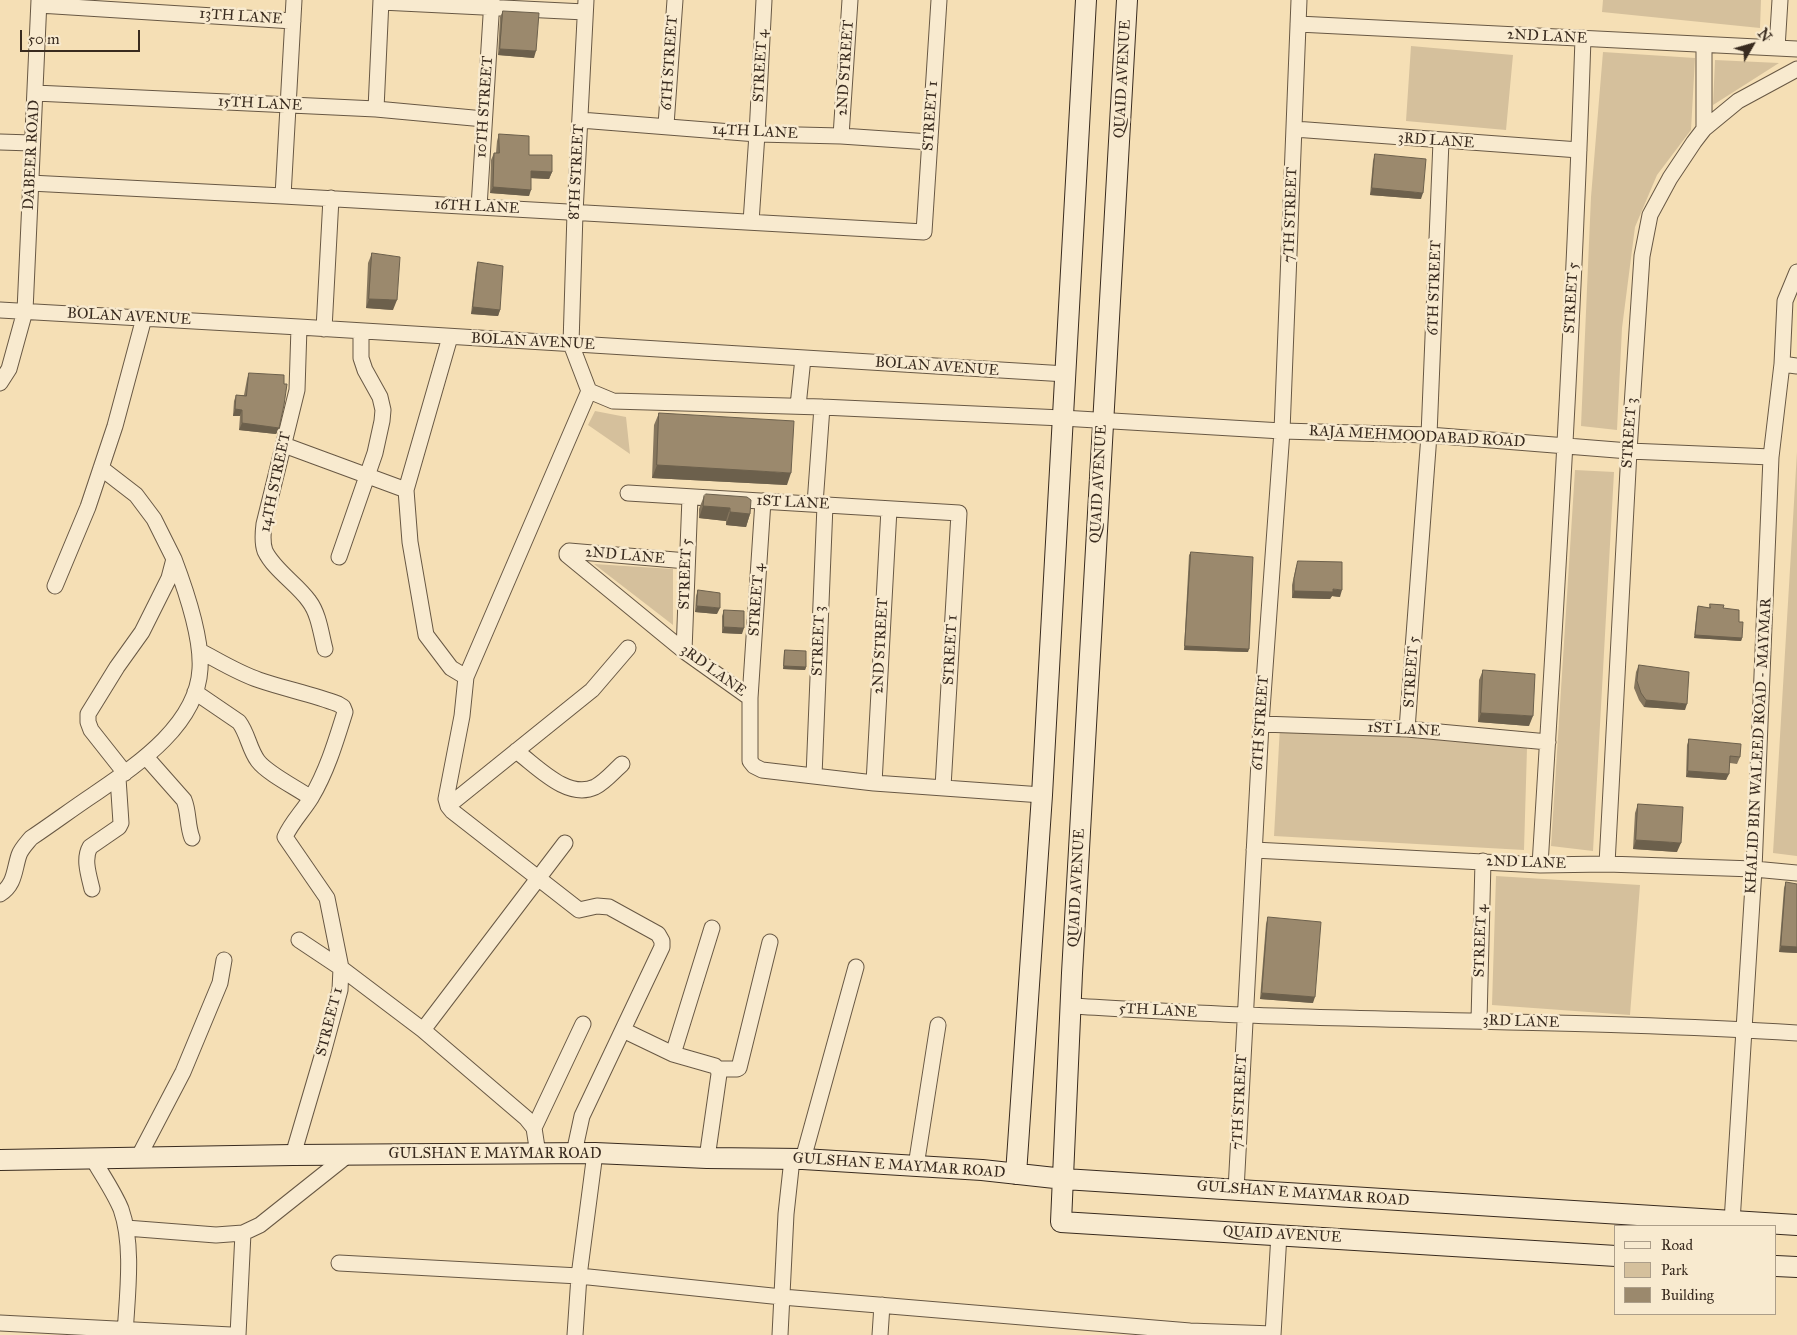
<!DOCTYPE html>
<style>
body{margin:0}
#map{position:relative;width:1797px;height:1335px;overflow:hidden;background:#f5dfb5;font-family:"IM FELL Great Primer",serif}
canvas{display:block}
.legend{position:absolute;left:1614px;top:1225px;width:162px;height:90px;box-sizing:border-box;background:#f8eacf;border:1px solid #ac9e89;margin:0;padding:6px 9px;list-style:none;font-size:15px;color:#392b1f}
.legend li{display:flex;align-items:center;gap:10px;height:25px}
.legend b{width:25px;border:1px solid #ac9e89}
.north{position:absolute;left:1727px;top:20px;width:50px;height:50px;-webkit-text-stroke:4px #f8eacf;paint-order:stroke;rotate:52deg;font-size:14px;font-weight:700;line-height:20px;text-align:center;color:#392b1f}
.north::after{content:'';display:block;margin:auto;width:18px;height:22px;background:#392b1f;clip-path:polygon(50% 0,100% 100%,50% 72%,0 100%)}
.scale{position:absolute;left:20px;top:30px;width:120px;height:22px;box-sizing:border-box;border:2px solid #392b1f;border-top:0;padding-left:6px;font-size:15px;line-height:18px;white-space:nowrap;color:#392b1f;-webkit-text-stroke:4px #f8eacf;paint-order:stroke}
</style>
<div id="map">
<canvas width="1797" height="1335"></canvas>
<ul class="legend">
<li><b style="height:6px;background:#f8eacf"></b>Road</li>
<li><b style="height:14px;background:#d5c09c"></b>Park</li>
<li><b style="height:14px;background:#9b896d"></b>Building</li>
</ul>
<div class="north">N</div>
<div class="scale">50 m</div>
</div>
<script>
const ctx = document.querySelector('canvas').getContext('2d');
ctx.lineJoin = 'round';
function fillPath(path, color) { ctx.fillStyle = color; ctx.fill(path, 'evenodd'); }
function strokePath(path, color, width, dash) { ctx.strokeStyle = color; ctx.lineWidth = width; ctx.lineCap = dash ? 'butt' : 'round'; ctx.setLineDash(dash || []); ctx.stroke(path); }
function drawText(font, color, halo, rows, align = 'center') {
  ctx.font = font + ' "IM FELL Great Primer",serif'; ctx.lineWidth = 5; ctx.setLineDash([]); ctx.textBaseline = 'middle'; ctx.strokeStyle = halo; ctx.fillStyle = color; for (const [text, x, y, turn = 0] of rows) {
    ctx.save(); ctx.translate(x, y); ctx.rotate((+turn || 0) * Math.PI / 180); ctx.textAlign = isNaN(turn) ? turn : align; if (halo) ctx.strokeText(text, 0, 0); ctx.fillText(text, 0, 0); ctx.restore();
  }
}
fillPath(new Path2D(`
 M1603,0H1761L1760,28L1602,12Z
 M1411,46L1513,55L1506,130L1406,121Z
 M1603,52L1695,58L1691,130L1657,175L1635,227L1622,328L1617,430L1581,426L1591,197Z
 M1715,60L1779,63L1713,105Z
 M595,411L626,417L630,454L588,425Z
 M1797,452V856L1773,853Z
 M1575,470L1614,472L1593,851L1551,846Z
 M594,564L673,569V625Z
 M1280,726L1527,748L1524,850L1274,836Z
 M1496,876L1640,885L1630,1015L1492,1005Z`), '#d5c09c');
const minor = new Path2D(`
 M381,2L585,12
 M39,5L293,21
 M1298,24L1797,49
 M1704,45V129
 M1777,48L1780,0
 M35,93L376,109L484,119
 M376,109L381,0
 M580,120L757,134L841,136L930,142
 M666,125L675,0
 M1294,129L1579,150
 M841,136L850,0
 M0,142L32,143
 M30,183L283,196L924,232L939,0
 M283,196L294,0
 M479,207L492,0
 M751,222L757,134L764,0
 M0,310L299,327L1066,374
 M299,327L297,390L264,524C263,532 262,543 265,551C274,570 297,584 309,601C319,614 321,634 325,649
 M324,329L331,198
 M450,337L406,490L410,542L426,635L451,668L466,677
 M1782,364L1797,366
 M0,383L9,369L25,311L39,0
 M589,391L613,401L822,407L1062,418L1282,431L1429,435L1629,451L1771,457
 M798,406L803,358
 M284,445L406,490
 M101,468L136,495L154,519L174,559L169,578L142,632L117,667L88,714V722L91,730L125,773
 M628,493L959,513L943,787
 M815,504L822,407
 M339,557L375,453L382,421L383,410L380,397L365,370L361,358V332
 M687,561L569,551L567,553V555L684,651L750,698V761L754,766L762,770L874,783L1042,795
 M55,586L88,507L115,426L144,318
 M200,651C219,661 238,673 259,680C285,689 312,694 338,704L343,707L345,712C336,741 327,771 311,798C303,811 291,823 285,837L327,898L341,968L340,990L323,1053L293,1155
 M684,651L690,497
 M195,692L239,722C248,734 249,749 258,761C268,774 297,788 311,798
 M750,698L763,501
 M1261,724L1407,729L1548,742
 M1407,729L1429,435L1441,141
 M516,751C537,766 567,800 595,787C605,782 614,771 622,764
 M146,757L184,800C189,812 187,825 192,838
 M814,776L825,505
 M874,783L889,509
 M448,806L592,690L628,648
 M1254,850L1540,865L1607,864L1754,869L1797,873
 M1607,864L1629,451L1642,256L1650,215L1670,178L1694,142L1704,129L1738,101L1797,69
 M1540,865C1557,590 1574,314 1583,38
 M92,889C89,876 83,859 90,847L119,827L121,823L118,778
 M0,894C15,885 14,870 19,855C21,849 27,843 31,838C52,824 72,809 93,795C135,766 197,726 200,669C202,638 185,588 174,559
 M299,940L341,968L423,1030L526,1118L534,1128L538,1154
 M1071,1006C1129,1009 1187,1013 1245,1015C1429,1022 1613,1021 1797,1033
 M1479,1021L1483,861
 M423,1030L565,843
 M623,1030L673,1054L715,1066L718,1069H737L739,1068L770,942
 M673,1054L712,928
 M534,1128L583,1024
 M574,1153L582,1116L662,947V941L658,934L609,907L597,906L579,910L452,811L448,806L446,799L462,716L466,677L589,391L571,344L575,213L586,0
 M138,1158L183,1072L220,983L224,960
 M707,1158L719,1074L718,1069
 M93,1159C102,1175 114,1192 121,1209C134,1246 127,1296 125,1335
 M803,1159L856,967
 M916,1166L938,1025
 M1236,1190L1261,724L1282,431L1299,0
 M1732,1222L1754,869L1771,457L1782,364L1785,301L1797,272
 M126,1228L216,1235L243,1233L260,1225L348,1155
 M339,1263L579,1276L782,1297L1190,1331L1273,1334
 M0,1323L231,1335
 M238,1335L243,1233
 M575,1335L579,1276L595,1153
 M780,1335L786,1214L792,1159
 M880,1335L882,1305
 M1273,1335L1279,1234`);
const secondary = new Path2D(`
 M1127,0L1072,973L1061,1222L1616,1256
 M0,1160L293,1155L595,1153L707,1158L803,1159L982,1170L1064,1179L1797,1225
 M1016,1174L1042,795L1086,0
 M1776,1266L1797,1267`);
strokePath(minor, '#685844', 17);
strokePath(secondary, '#392b1f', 22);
strokePath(minor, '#f8eacf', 15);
strokePath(secondary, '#f8eacf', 20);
fillPath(new Path2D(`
 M503,11L534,58L498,55L500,17Z
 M499,134L529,155L552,172L549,179L531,178L529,196L490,193L491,160L494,153H496L497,141Z
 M1375,154L1421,199L1370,195L1373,161Z
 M372,253L393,310L366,308L368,263Z
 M478,262L500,310L498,316L471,314L476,269Z
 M249,373L279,428L276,434L239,430L240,416H233L234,401L236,395H244L247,379Z
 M659,413L787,485L652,478L654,425Z
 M704,496L750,514L746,527L726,525V521L699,518V509Z
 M1191,552L1248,652L1184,650L1189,555Z
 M1298,561L1340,597L1332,596L1330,599L1292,598V585L1296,567Z
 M698,590L717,614L695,612L696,596Z
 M1710,604L1723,608L1739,622L1742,638L1741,641L1694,638L1697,609L1698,606L1709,608Z
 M724,610L742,634L722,633V616Z
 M785,650L806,667L805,670L783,669L784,653Z
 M1639,665L1685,710L1644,707L1639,700L1634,688L1636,672Z
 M1483,670L1529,726L1478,722L1479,680Z
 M1689,739L1740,757L1737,764L1730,763L1726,780L1686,777L1687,745Z
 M1638,804L1677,852L1633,849L1635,813Z
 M1786,882L1797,953L1779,952L1784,888Z
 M1268,917L1313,1003L1260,999L1266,924Z`), '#85765e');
fillPath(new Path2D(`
 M500,49L536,51L534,58L498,55Z
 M531,171L552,172L549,179L529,178Z
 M493,187L531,190L529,196L490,193Z
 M1372,188L1423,193L1421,199L1370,195Z
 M369,299L397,300L393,310L366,308Z
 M473,307L500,310L498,316L471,314Z
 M235,409L242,410L240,416H233Z
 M242,423L279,428L276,434L239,430Z
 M657,465L791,473L787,485L652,478Z
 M703,506L730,508L726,521L699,518Z
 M730,512L750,514L746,527L726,525Z
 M1333,589L1342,590L1340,597L1332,596L1330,599L1292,598L1294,591Z
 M697,606L720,608L717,614L695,612Z
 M724,627L744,628L742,634L722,633Z
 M1695,635L1742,638L1741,641L1694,638Z
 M1185,646L1249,649L1248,652L1184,650Z
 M784,666L806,667L805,670L783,669Z
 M1646,700L1687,704L1685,710L1644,707Z
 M1481,713L1533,716L1529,726L1478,722Z
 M1688,771L1729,774L1726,780L1686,777Z
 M1636,840L1681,843L1677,852L1633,849Z
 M1781,946L1797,947V953L1779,952Z
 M1262,993L1315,997L1313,1003L1260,999Z`), '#6c604c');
const building = new Path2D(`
 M503,11L539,13L536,51L500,49Z
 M499,134L529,136V155H552V172L531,171V190L493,187L494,153H499Z
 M1375,154L1426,159L1423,193L1372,188Z
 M372,253L400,257L397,300L369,299Z
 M478,262L503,266L500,310L473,307Z
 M249,373L284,375V384H287L284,405L279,428L242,423V410L235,409L236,395L246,396Z
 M659,413L794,421L791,473L657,465Z
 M706,494L747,497L751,500L750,514L730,512V508L703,506L704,496Z
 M1191,552L1253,557L1249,649L1185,646Z
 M1298,561L1342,562V590L1333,589V592L1294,591V579Z
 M698,590L720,593V608L697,606Z
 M1710,604L1724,605L1723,608L1739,610V622H1743L1742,638L1695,635L1698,606L1710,608Z
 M724,610L744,611V628L724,627Z
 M785,650L806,651V667L784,666Z
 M1639,665L1689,672L1687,704L1646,700L1641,693L1637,681Z
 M1483,670L1535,674L1533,716L1481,713Z
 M1689,739L1741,744L1740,757L1730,756L1729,774L1688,771Z
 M1638,804L1683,807L1681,843L1636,840Z
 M1786,882L1797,884V947L1781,946Z
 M1268,917L1321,922L1315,997L1262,993Z`);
fillPath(building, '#9b896d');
strokePath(building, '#6c604c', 1);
drawText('15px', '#392b1f', '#f8eacf', [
 ["13TH LANE",241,17,4],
 ["2ND LANE",1547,37,3],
 ["6TH STREET",670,63,-86],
 ["STREET 4",761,66,-87],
 ["2ND STREET",846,68,-86],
 ["QUAID AVENUE",1123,79,-87],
 ["15TH LANE",260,104,3],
 ["10TH STREET",485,107,-86],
 ["STREET 1",931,116,-86],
 ["14TH LANE",755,132,3],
 ["3RD LANE",1436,141,4],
 ["DABEER ROAD",32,155,-87],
 ["8TH STREET",577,172,-87],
 ["16TH LANE",477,207,3],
 ["7TH STREET",1291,215,-88],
 ["6TH STREET",1435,288,-88],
 ["STREET 5",1572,298,-87],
 ["BOLAN AVENUE",129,317,3],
 ["BOLAN AVENUE",533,342,3],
 ["BOLAN AVENUE",937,367,4],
 ["STREET 3",1630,433,-86],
 ["RAJA MEHMOODABAD ROAD",1417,437,3],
 ["14TH STREET",276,482,-78],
 ["QUAID AVENUE",1099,484,-87],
 ["1ST LANE",793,503,3],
 ["2ND LANE",625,556,5],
 ["STREET 5",686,574,-88],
 ["STREET 4",757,600,-86],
 ["STREET 3",819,641,-88],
 ["2ND STREET",881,646,-87],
 ["STREET 1",951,650,-87],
 ["3RD LANE",713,671,36],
 ["STREET 5",1412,672,-86],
 ["6TH STREET",1261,723,-86],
 ["1ST LANE",1404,730,3],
 ["KHALID BIN WALEED ROAD - MAYMAR",1759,746,-87],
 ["2ND LANE",1526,863,2],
 ["QUAID AVENUE",1077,888,-87],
 ["STREET 4",1481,941,-88],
 ["5TH LANE",1158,1011,3],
 ["STREET 1",330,1022,-76],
 ["3RD LANE",1521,1022,2],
 ["7TH STREET",1240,1102,-87],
 ["GULSHAN E MAYMAR ROAD",495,1154],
 ["GULSHAN E MAYMAR ROAD",899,1166,4],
 ["GULSHAN E MAYMAR ROAD",1303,1194,4],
 ["QUAID AVENUE",1282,1235,3]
]);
</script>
